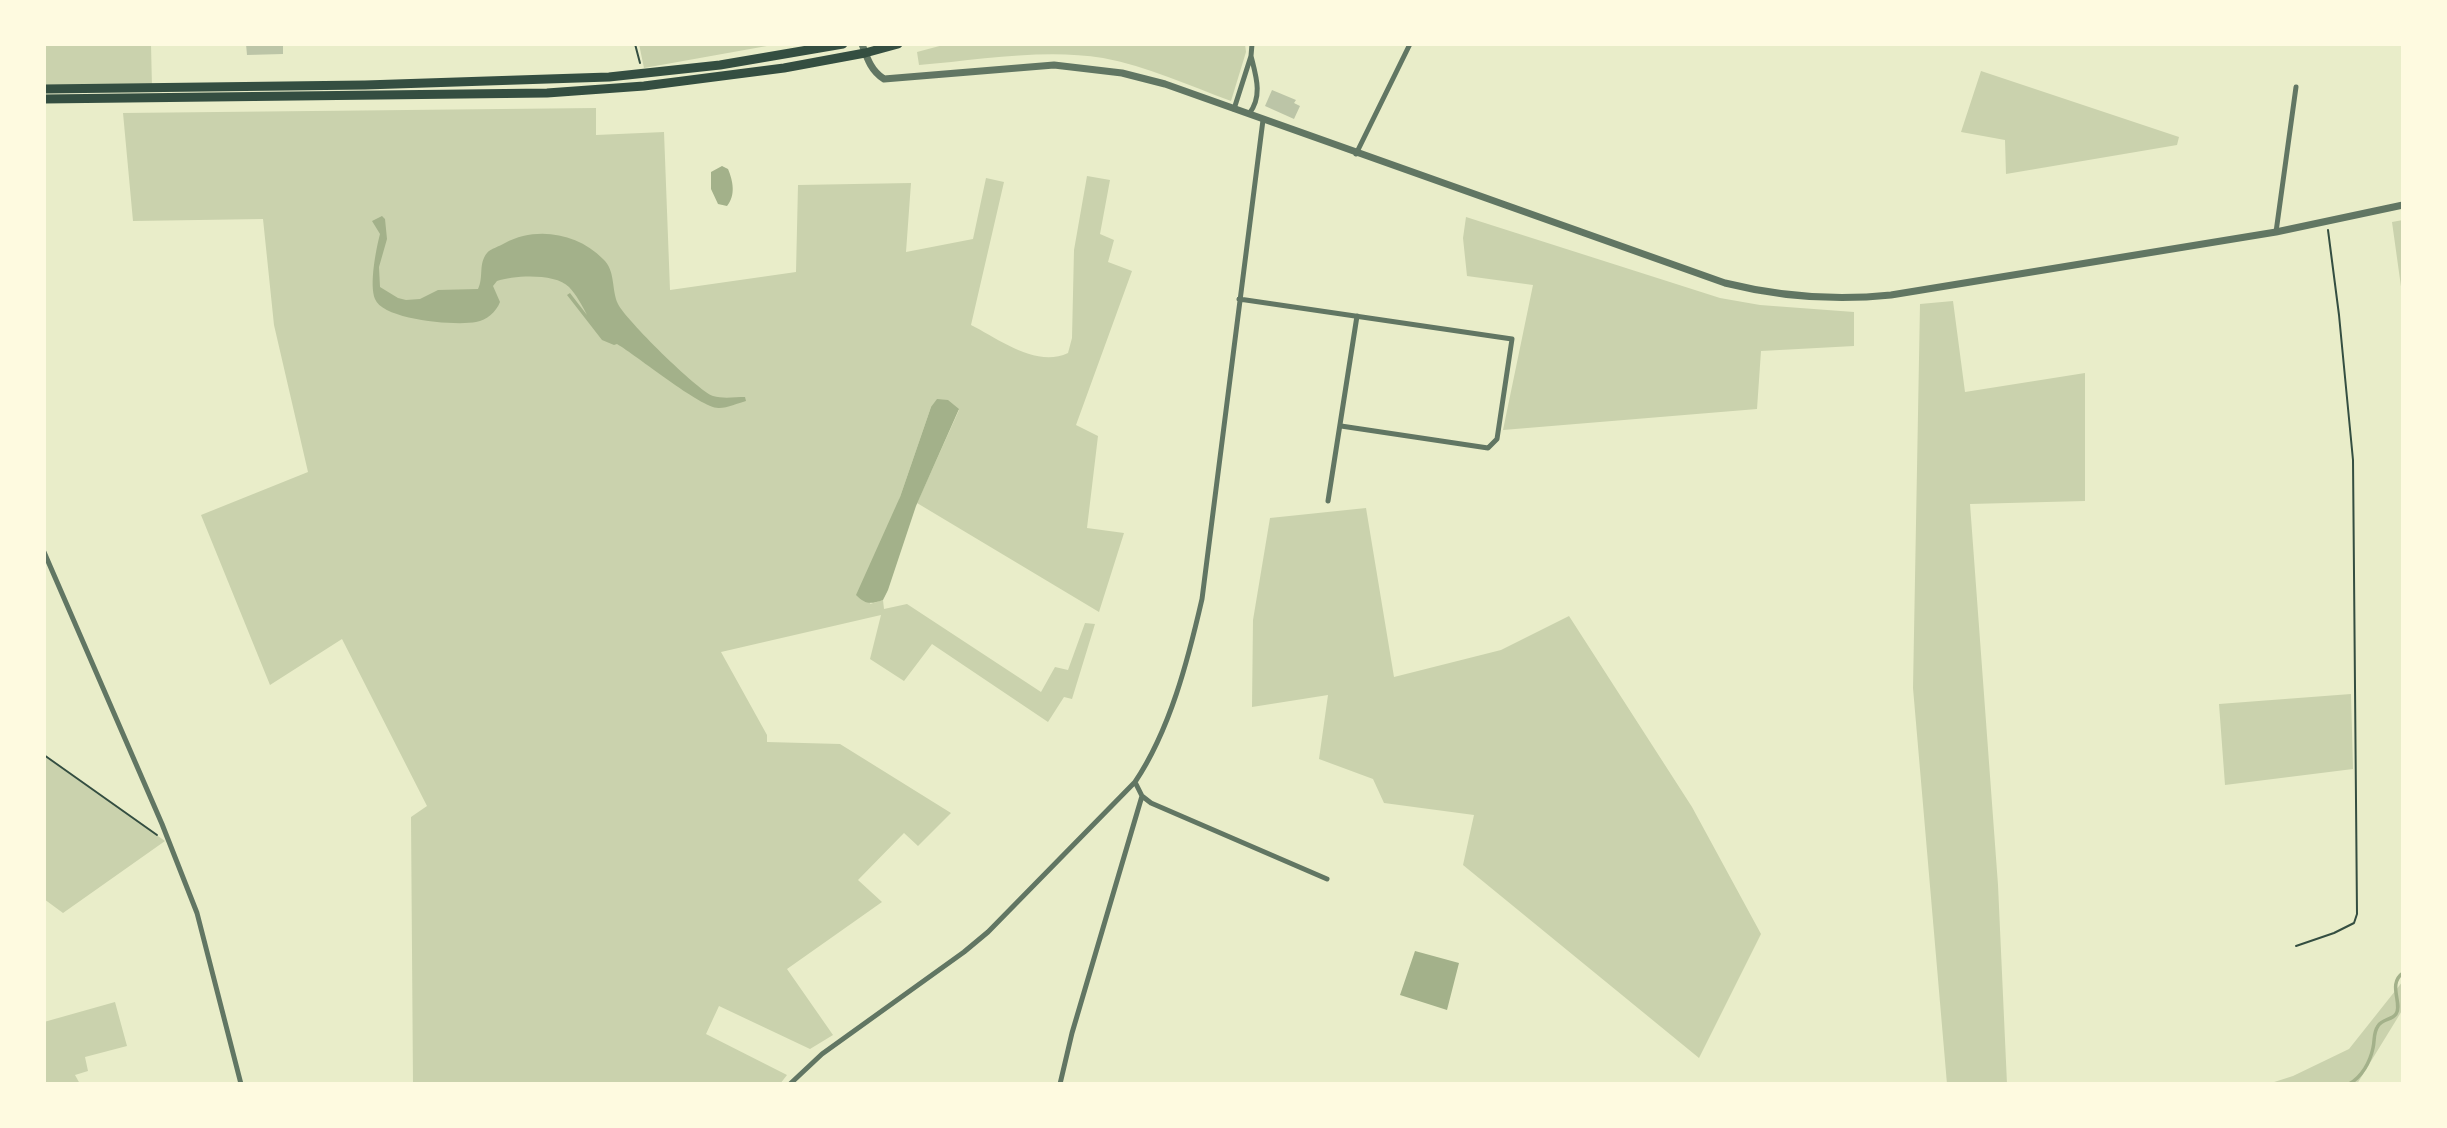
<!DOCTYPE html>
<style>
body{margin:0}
#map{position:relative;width:2447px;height:1128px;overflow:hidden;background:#e9edc9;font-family:"IBM Plex Serif",serif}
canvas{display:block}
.frame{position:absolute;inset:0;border:46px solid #fefae0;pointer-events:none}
</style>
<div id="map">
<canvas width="2447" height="1128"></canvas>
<div class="frame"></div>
</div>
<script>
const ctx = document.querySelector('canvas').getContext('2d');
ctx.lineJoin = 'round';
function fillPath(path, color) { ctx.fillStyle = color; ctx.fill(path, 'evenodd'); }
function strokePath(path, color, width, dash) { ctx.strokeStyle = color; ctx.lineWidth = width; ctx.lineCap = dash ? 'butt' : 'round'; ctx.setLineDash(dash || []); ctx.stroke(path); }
fillPath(new Path2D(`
 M44,44H151L152,88L44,89Z
 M639,44H778L644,68Z
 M947,44H1245L1246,52L1231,101C1190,86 1147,66 1103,58C1045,48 977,60 919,65L917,52Z
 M1981,71L2179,137L2177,145L2006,174L2005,140L1961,132Z
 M596,108V135L664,132L670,290L796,272L798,185L911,183L906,252L973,239L986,178L1004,182L971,325C999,339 1036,368 1068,353L1072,338L1074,250L1087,176L1110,180L1100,234L1114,240L1108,262L1132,271L1076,425L1098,436L1087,528L1124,533L1099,612L917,503L959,410L931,407L900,497L870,604L883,600L884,609L907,604L1041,692L1055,667L1068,670L1085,623L1095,624L1072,699L1064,697L1048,722L932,644L904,681L870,659L881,615L721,652L767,735V742L840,744L951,813L918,846L904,833L858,880L882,902L787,969L833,1035L810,1049L719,1006L706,1034L787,1075L780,1084H413L411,817L427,806L342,639L270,685L201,515L308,472L274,325L263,219L133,221L123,113Z
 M1466,217L1720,298L1760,305L1854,312V346L1761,351L1757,409L1503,430L1533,285L1467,276L1463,238Z
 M2403,220V301L2392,222Z
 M1953,301L1965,392L2085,373V501L1970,504L1998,885L2007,1084H1947L1913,688L1920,304Z
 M1366,508L1394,677L1501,650L1569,616L1692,807L1761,934L1699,1058L1463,865L1474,815L1384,803L1373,779L1319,759L1328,695L1252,707L1253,620L1270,518Z
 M2351,694L2353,769L2225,785L2219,704Z
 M44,755L165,841L63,913L44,899Z
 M2403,981V1009L2357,1084H2268L2293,1076L2349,1049Z
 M115,1002L127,1046L85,1057L88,1071L75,1075L80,1084H44V1022Z`), '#cad2ad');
fillPath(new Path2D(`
 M722,166L728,169C733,181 736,195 727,206L718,204L711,189V172Z
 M382,216L385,219L387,239L379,267L380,287L398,298L406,300L420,299L438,290L478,289C484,277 478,264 487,253C491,248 499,247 505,243C536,226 578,233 603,259C616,271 611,289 618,304C625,319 697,390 713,396C723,399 735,397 745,397L746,401C738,403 728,408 719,408C702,409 636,355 617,344L614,345L602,340L567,295L570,293L587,315C583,307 576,294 569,287C556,273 514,275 497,281L493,286L500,302C496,312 487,320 476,322C456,326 383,320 375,299C369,285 376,249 380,234L372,221Z
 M937,399L948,400L959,409L916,506L888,590L883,600C871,604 866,605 856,595L900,497L931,407Z
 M1415,951L1459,963L1447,1010L1400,995Z`), '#a3b18a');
strokePath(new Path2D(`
 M2349,1084C2362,1077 2370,1062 2373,1048C2375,1040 2373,1033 2378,1026C2382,1019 2392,1020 2396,1014C2403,1004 2387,984 2403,973`), '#a3b18a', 3.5);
fillPath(new Path2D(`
 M246,44H283V54L247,55Z
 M1272,90L1296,100L1294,103L1300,106L1294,119L1265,106Z`), '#bcc5a7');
strokePath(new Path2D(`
 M635,44L640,63
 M44,755L157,835
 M2296,946L2334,933L2354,923L2357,914L2353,460L2339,315L2328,230`), '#344e41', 2);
strokePath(new Path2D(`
 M1234,109L1251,56L1252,44
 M1249,114C1263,96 1256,76 1251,56
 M1356,154L1410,44
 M2276,232L2296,87
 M1239,299L1512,339L1497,439L1488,448L1341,426
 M1328,501L1357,316
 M44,552L162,824L197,913L241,1084
 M1142,796L1151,803L1327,879
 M790,1084L822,1054L964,952L988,932L1135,782
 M1060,1084L1072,1033L1142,796L1135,782C1170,730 1188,660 1202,599L1263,120`), '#617663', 5);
strokePath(new Path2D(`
 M862,44C867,58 871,71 884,79L1054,65L1122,73L1165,84L1725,283C1781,297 1834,301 1891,295L2276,232L2403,205`), '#617663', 7);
strokePath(new Path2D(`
 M44,89L365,85L609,77L720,65L843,44
 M44,99L547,93L644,86L784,68L865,53L898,44`), '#344e41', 9);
</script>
